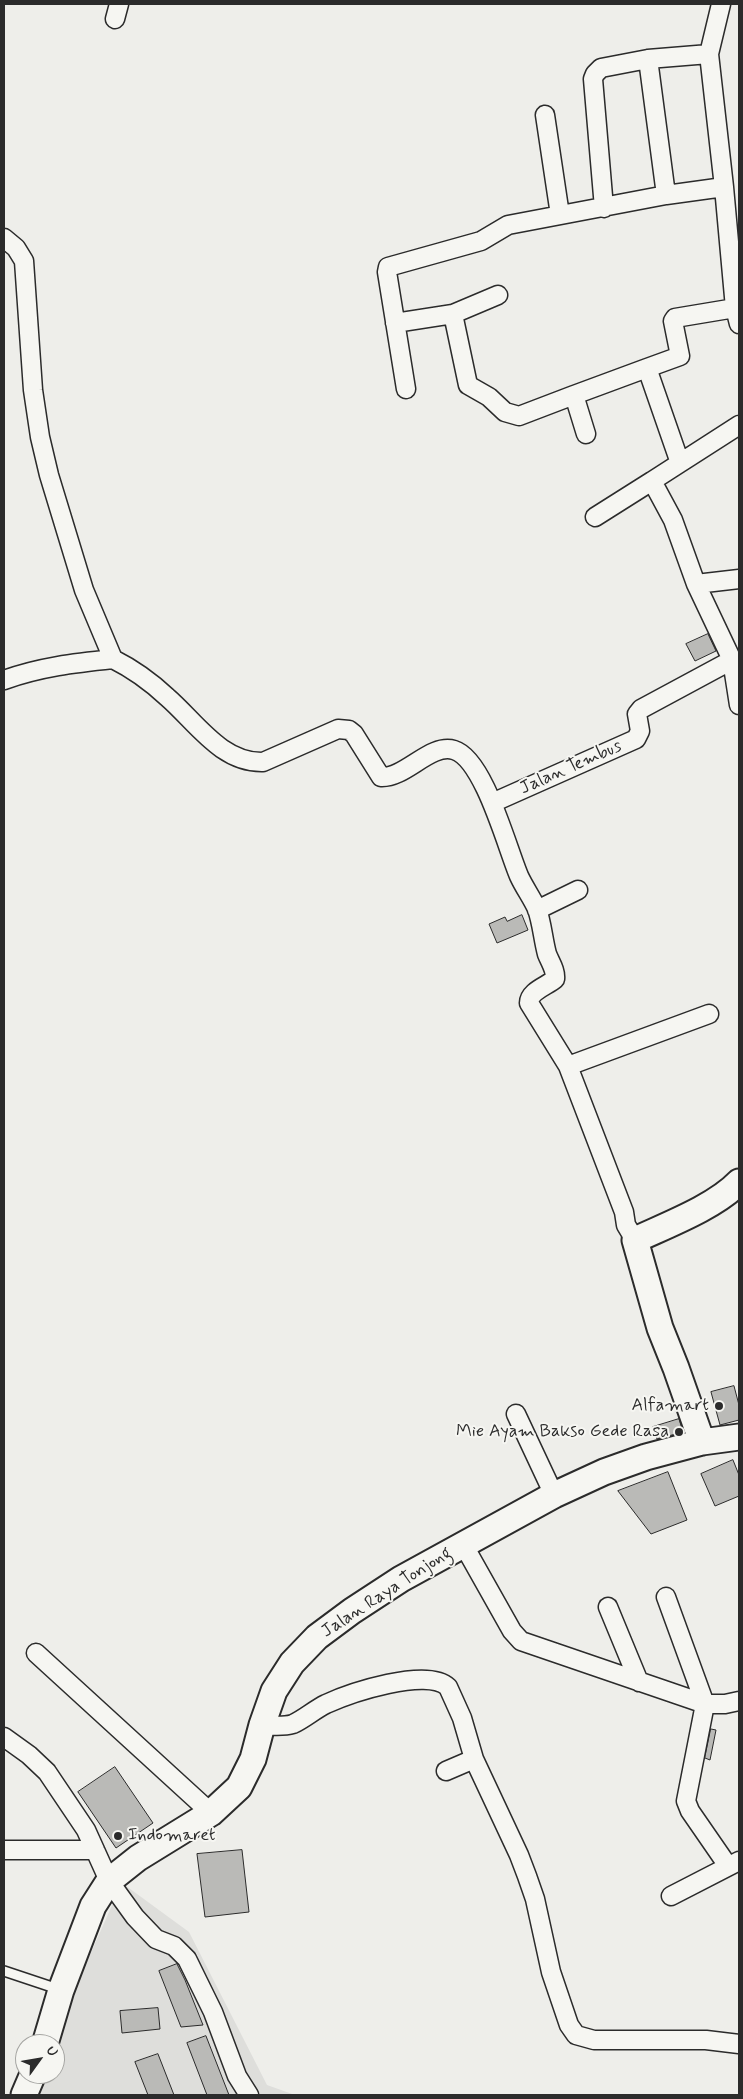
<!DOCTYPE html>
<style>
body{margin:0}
#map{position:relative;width:743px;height:2099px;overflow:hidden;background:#eeeeea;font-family:Mynerve,sans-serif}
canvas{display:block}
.frame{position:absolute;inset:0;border:5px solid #2b2b2b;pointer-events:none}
.north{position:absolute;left:15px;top:2034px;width:50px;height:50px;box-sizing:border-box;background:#f6f6f2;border:1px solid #a5a5a2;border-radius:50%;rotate:58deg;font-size:14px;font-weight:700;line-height:20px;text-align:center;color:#2b2b2b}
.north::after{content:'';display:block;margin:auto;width:18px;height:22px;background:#2b2b2b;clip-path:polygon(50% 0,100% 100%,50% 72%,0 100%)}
</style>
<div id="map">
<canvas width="743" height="2099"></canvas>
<div class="frame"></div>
<div class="north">U</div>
</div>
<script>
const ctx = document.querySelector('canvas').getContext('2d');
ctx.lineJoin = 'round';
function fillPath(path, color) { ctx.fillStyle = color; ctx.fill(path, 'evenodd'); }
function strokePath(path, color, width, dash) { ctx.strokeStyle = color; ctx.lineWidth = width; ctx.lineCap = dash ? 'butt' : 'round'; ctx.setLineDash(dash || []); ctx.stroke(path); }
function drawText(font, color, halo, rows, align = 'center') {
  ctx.font = font + ' Mynerve,sans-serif'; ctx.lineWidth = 4; ctx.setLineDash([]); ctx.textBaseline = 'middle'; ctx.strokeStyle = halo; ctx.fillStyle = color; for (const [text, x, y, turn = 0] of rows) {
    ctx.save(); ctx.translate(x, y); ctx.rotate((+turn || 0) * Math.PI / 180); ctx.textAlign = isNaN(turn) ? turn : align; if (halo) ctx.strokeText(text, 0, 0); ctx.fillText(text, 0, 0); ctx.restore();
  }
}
fillPath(new Path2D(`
 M122,1883L189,1932L267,2085L295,2095H36L43,2074H55V2044L64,2013Z`), '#dededb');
const building = new Path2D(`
 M708,634L716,651L695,661L686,644Z
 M522,915L528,930L497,943L489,924L505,917L507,921Z
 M734,1386L739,1405V1420L720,1425L711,1392Z
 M679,1419L683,1432L657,1439L653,1427Z
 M733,1460L739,1475V1496L715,1506L701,1474Z
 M668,1472L687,1520L651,1534L618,1491Z
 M711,1729L716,1730L710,1760L705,1758Z
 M115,1767L153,1823L116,1848L78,1792Z
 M242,1850L249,1912L205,1917L197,1854Z
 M177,1964L185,1980L203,2025L181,2027L159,1971Z
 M158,2008L160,2029L122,2033L120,2011Z
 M206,2036L229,2095H207L187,2043Z
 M158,2054L174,2095H148L135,2062Z`);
fillPath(building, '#babab7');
strokePath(building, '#2b2b2b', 1);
const lane = new Path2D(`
 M4,1971L61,1990`);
const street = new Path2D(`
 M115,19L119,4
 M709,54L721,4
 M648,59L666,195
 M545,115L560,215
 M604,208L593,79L595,74L601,68L648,59L709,54L724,187
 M4,238L16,248L24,261L33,390L40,437L49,475L84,590L113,659C75,663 40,667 4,680
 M453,314L468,385L489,397L505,412L519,416L574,395
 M395,323L453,314L498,295
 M647,368L680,356L673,321L675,318L735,308
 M406,389L387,272L388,267L481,241L508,225L666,195L724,187L735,308L739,324
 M586,434L574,395L647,368L680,463L652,481L673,520L696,584L732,660L739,705
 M680,463L739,425
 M595,517L652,481
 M696,584L739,579
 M113,659C133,669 151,682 167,697C196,722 221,763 263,762L338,729L349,730L354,734L381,777C406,778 430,743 454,750C484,759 507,848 519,876C524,887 532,898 537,909C542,923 543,939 547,954C550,962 556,970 555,979C547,986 529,991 529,1003L568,1066L624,1212L626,1225L635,1240
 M492,803L636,739L640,731L637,714L641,709L732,660
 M537,910L578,890
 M568,1066L709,1014
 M516,1414L554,1495
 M463,1544L512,1631L521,1641L705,1704H725L739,1701
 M666,1597L705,1704L686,1801L690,1811L728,1866
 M608,1607L639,1682
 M36,1653L211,1813
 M262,1725C272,1726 283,1727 293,1724C304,1719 314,1710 326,1704C350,1693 427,1667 448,1687L462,1718L474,1759L519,1855L527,1876L535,1899L551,1972L569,2025L576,2035L594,2040H706L739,2044
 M4,1737L29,1755L47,1772L86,1830L109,1881L135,1917L156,1939L174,1946L187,1959L213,2012L237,2076L249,2095
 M446,1771L474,1759
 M4,1850H95
 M671,1896L739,1861`);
const secondary = new Path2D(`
 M702,1442L676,1368L660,1328L635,1240C667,1225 715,1207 739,1182
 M45,2044L61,1990L93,1906L109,1881L138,1858L211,1813L239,1787L253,1759L262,1725L274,1691L292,1663L317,1637L352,1611L401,1579L554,1495L604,1472L646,1457L702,1442L739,1437
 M24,2095L33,2074`);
strokePath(lane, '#2b2b2b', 12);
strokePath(street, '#2b2b2b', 21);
strokePath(secondary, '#2b2b2b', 29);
strokePath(lane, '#f6f6f2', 9);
strokePath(street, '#f6f6f2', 18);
strokePath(secondary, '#f6f6f2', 25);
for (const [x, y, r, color] of [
 [719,1406,5,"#2b2b2b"],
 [679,1432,5,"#2b2b2b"],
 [118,1836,5,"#2b2b2b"]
]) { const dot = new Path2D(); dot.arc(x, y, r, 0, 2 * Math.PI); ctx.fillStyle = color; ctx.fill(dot); strokePath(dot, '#f6f6f2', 2); }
drawText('18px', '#2b2b2b', '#f6f6f2', [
 ["Jalan Tembus",571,768,-24],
 ["Jalan Raya Tonjong",387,1593,-33]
]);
drawText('18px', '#2b2b2b', '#f6f6f2', [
 ["Alfamart",709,1406],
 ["Mie Ayam Bakso Gede Rasa",669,1432],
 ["Indomaret",128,1836,"left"]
], 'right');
</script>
